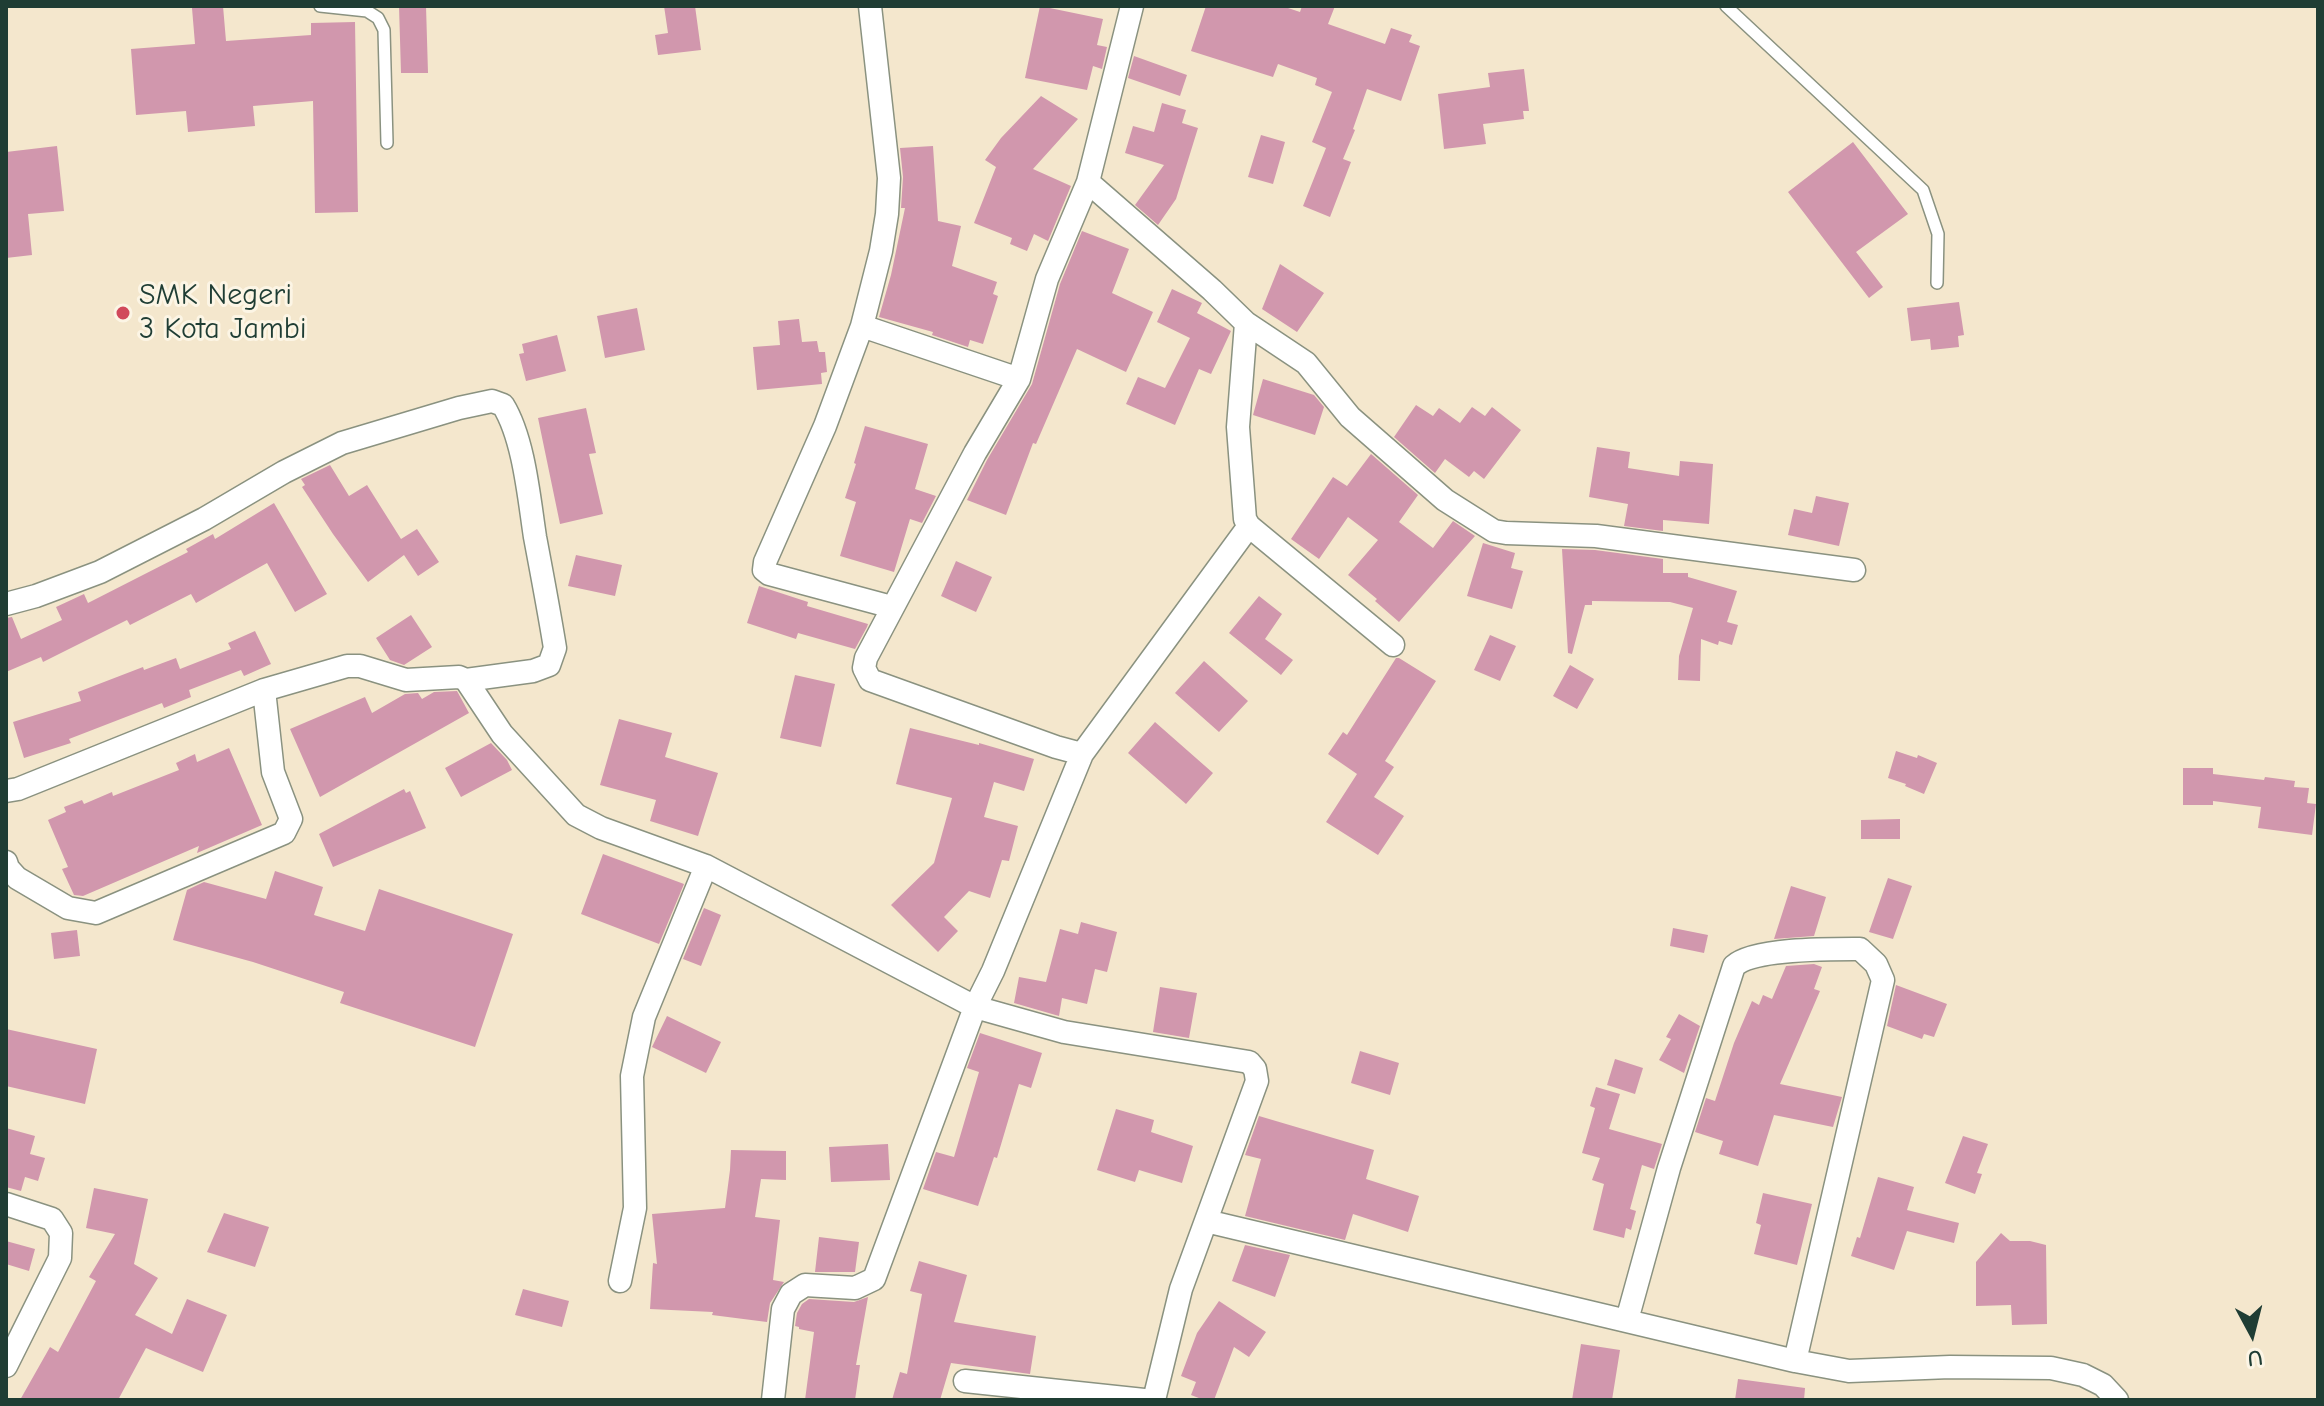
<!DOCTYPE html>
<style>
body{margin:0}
#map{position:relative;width:2324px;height:1406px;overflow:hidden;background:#f4e7cd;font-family:"Comic Neue",sans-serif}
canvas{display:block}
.frame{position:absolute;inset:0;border:8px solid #1f3d34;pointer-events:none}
.north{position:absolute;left:2212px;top:1294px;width:80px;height:80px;-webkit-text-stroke:6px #fcf5e5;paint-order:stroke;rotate:173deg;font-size:22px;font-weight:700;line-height:32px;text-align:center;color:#1f3d34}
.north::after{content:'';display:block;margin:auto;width:28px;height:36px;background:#1f3d34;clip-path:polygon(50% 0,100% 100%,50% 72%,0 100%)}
</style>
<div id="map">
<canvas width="2324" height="1406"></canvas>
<div class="frame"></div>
<div class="north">U</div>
</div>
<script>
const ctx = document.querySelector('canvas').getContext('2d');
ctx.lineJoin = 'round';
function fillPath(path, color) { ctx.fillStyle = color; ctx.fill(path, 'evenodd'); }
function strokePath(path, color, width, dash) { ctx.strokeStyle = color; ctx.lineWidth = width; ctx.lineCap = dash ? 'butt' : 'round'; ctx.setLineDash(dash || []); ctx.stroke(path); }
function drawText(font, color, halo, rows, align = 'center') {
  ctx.font = font + ' "Comic Neue",sans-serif'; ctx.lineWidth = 6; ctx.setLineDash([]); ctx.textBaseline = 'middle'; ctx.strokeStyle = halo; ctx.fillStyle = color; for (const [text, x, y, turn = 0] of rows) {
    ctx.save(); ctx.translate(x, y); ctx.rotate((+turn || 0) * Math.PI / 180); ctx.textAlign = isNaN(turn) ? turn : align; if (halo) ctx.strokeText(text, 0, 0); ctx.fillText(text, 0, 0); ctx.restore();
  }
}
fillPath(new Path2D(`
 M223,6L226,41L311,35V23L355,22L358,212L315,213L313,101L253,106L255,126L188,132L186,111L136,115L131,49L195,44L192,8Z
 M399,6H426L428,73H401Z
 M664,6H695L701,50L658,55L655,35L668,33Z
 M1040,6L1103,19L1097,45L1107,47L1102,69L1093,66L1087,90L1025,78Z
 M1206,6H1282L1300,12L1302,6H1335L1328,24L1385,44L1391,28L1412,35L1409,42L1420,46L1401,101L1367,89L1353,129L1355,130L1343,159L1351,162L1330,217L1303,206L1326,148L1312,142L1332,92L1315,85L1317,78L1278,64L1273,77L1191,51Z
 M1134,56L1187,75L1180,96L1128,78Z
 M1524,69L1529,111H1523L1524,119L1483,124L1486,144L1444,149L1438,94L1490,87L1488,73Z
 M1041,96L1078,119L1033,169L1071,186L1048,241L1034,234L1027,251L1010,244L1012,238L974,223L996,167L985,160L1001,138Z
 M1162,103L1186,110L1182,123L1198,128L1176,199L1158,225L1135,205L1164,165L1125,153L1133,126L1154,132Z
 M1261,135L1285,142L1273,184L1248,177Z
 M1853,142L1908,214L1856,252L1883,287L1869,298L1788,192Z
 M57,146L64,211L28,214L32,255L6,258V152Z
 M933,146L938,221L961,226L952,266L997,282L993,294L998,296L983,344L970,340L968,347L932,335L933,332L879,317L891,275L905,208H901L903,177L900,148Z
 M1082,231L1129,249L1112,293L1153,312L1126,372L1077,349L1036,444L1033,443L1006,515L967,500L987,460L1032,384L1060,284Z
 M1280,264L1324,293L1297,332L1262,309Z
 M1172,289L1202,303L1197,313L1231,331L1211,374L1199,369L1175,425L1126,404L1138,377L1165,388L1190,338L1157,322Z
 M1959,302L1964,335L1958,336L1959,347L1931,350L1930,339L1911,341L1907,308Z
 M637,308L645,350L605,358L597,316Z
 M799,319L802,342L817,341L819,352H825L827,372L821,373L822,384L757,390L753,347L780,345L778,321Z
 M557,335L566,371L526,381L519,354L524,353L522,344Z
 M1263,379L1314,395L1324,407L1315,435L1253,415Z
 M1416,405L1433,416L1439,408L1460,423L1472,407L1485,416L1492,407L1521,430L1484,479L1474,471L1469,477L1445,459L1435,473L1394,437Z
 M586,408L596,453L589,454L603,514L560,524L538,418Z
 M865,426L928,444L915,489L936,496L922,523L910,519L894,572L840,556L856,502L845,498L856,464L854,463Z
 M1597,447L1630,452L1628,468L1679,476L1680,461L1713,464L1709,524L1663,520V531L1624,526L1628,504L1589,497Z
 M1371,454L1418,495L1399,522L1433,548L1453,521L1475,536L1399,622L1375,601L1377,599L1348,575L1378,540L1348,517L1319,559L1291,539L1333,477L1347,486Z
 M330,465L349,496L367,485L401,539L417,529L439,562L418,576L404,555L368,582L333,534L302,487L305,485L301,479Z
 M1816,496L1849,503L1839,546L1788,535L1794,509L1812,513Z
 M274,503L327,594L295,612L267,563L196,603L191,594L130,625L127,620L43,662L41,657L6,672V618L12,617L21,639L62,620L56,607L84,594L88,603L188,552L186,549L213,534L215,539Z
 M1483,543L1515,553L1511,568L1523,571L1512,609L1467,596Z
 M1562,549L1595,550L1663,559V573H1688V577L1737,591L1727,622L1738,625L1732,645L1719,641L1718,645L1701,639L1700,681L1678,680L1679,656L1693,608L1670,602L1592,601V605H1585L1572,654L1568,653Z
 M576,555L622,565L615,596L568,586Z
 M956,561L992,577L976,612L941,596Z
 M759,586L808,602L807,606L868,624L867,627L855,649L798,633L796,639L747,623Z
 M1259,596L1282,614L1265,639L1293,660L1281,675L1229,633Z
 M411,615L432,647L404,665L390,660L376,638Z
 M255,631L271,664L244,676L241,670L189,690L191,697L164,708L162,703L69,739L71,743L24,758L13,722L81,701L78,692L143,667L144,670L176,658L180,669L231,649L228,643Z
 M1490,635L1516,646L1500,681L1474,670Z
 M1396,658H1399L1436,681L1385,761L1394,767L1374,797L1404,816L1378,855L1326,822L1357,774L1328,754L1343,732L1347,735Z
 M1204,661L1248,701L1219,732L1175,693Z
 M1570,665L1594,679L1577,709L1553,696Z
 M795,675L835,684L821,747L780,738Z
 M457,691L469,713L320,797L290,729L365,697L372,713L405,694L418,693L422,699L434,692Z
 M619,719L672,733L665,757L718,773L698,836L650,821L656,800L600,785Z
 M1155,722L1213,773L1186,804L1128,753Z
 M910,728L979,745V743L1034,759L1024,791L994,782L984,817L1018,826L1009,861L1002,860L990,898L969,891L944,917L958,931L938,952L891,905L934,863L952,798L896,784Z
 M491,743L507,760L512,770L461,797L445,768Z
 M229,748L262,825L197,853L199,846L83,896L74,895L62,869L68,867L48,820L66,812L64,807L82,800L84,804L112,792L113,796L179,770L176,763L195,754L197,762Z
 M1896,751L1917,758L1918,755L1937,763L1924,794L1905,786L1906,784L1888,778Z
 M2183,768H2213V774L2264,780L2265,777L2295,781L2294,787L2309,788L2307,803L2316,804L2312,835L2258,828L2261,807L2213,801V805H2183Z
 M404,789L406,793L410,791L426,828L333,867L319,834Z
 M1900,819V839H1861V820Z
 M603,854L684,884L659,944L581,914Z
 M275,871L323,887L314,915L365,931L379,889L513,934L475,1047L340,1003L344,992L253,962L173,940L187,890L204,882L266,899Z
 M1888,878L1912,886L1893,939L1869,932Z
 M1791,886L1826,897L1814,936L1774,939Z
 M704,908L721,915L701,966L683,959Z
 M1081,922L1117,932L1107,972L1095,969L1087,1004L1062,998L1059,1016L1014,1003L1019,977L1046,982L1060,929L1078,934Z
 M1673,928L1708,935L1704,953L1670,946Z
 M77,930L80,956L54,959L51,933Z
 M1814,964L1822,967L1814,989L1820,991L1780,1084L1842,1097L1833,1127L1774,1115L1758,1166L1719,1154L1723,1141L1695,1132L1706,1098L1715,1101L1734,1043L1752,1001L1759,1005L1763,995L1772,999L1786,966Z
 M1896,985L1947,1004L1934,1037L1924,1034L1922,1039L1887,1026Z
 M1160,987L1197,993L1189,1038L1153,1032Z
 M1679,1014L1700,1026L1684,1073L1659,1060L1671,1039L1666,1037Z
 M667,1016L721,1042L706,1073L652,1047Z
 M6,1029L97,1049L85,1104L6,1086Z
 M980,1033L1042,1053L1031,1088L1019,1084L997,1158L994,1157L978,1206L923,1189L936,1152L954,1157L979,1072L967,1068Z
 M1360,1051L1399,1063L1390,1095L1351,1083Z
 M1615,1059L1643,1068L1635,1094L1607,1085Z
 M1596,1087L1620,1094L1609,1129L1662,1144L1654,1169L1642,1165L1630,1209L1636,1211L1631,1230L1626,1228L1624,1238L1593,1230L1604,1184L1592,1180L1600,1158L1582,1153L1595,1108L1590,1106Z
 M1116,1109L1154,1120L1151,1132L1193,1146L1182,1183L1139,1170L1135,1182L1097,1170Z
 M1259,1116L1374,1150L1366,1179L1419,1196L1408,1232L1353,1214L1345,1240L1245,1216L1261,1159L1245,1155Z
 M6,1128L35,1136L30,1154L45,1158L38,1181L25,1177L21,1191L6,1187Z
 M1963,1136L1988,1144L1977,1173L1982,1174L1975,1194L1945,1183Z
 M888,1144L890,1180L831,1182L829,1147Z
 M731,1150L786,1151V1180L761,1179L755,1217L780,1220L773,1280L784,1282L770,1303L767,1322L712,1315L713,1312L650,1309L653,1263L657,1264L652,1214L725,1208L730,1170Z
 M1878,1177L1914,1187L1907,1210L1959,1223L1954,1243L1907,1231L1894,1270L1851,1256L1857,1237L1860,1238Z
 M94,1188L148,1199L134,1264L158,1278L135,1315L172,1334L187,1299L227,1315L203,1372L146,1348L118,1400H20L50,1347L58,1352L96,1281L89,1277L115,1234L86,1228Z
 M1763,1193L1812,1204L1797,1265L1754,1254L1761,1225L1756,1223Z
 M224,1213L269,1227L255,1267L207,1252Z
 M2001,1233L2010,1241H2030L2046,1245L2047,1324L2012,1325L2011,1305L1976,1306V1262Z
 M819,1237L859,1242L855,1272H815Z
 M6,1241L35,1249L29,1271L6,1264Z
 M1245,1245L1290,1255L1275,1297L1232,1281Z
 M919,1261L967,1275L954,1322L1036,1336L1030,1374L951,1363L940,1400H892L900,1372L907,1374L922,1294L910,1291Z
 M523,1289L569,1301L562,1327L515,1315Z
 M868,1297L856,1365H860L855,1400H805L814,1332L799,1329V1327L795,1326L797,1313L802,1304L809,1299L854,1302Z
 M1219,1301L1266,1332L1249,1357L1234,1347L1214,1400H1204L1191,1395L1196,1382L1181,1376L1197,1333Z
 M1581,1344L1620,1350L1612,1400H1572Z
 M1738,1379L1805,1388L1804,1400H1735Z`), '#d197ad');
const lane = new Path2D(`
 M320,6L367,11L378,18L384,30L387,143
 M1726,6L1923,190L1938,234L1937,283`);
const street = new Path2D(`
 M870,6L889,178L887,214L881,251L862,326L1019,379
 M1132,6L1088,182L1212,290L1246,323L1238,427L1245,519L1249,526L1393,645
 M1246,323L1306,363L1350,417L1445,500L1494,531L1506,533L1596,536L1854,570
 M862,326L825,426L765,562L764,570L769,574L892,607
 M6,604L36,596L100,572L204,519L284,472L342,443L459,408L492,401L503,405C524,439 529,498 535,537C542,574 549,611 555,648L549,665L533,671L466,680
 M1082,754L1056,747L870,680L864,668L866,658L975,453L1019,379L1047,279L1088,182
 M6,791L18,789L264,690L347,666H360L406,680L459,677L466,680L502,734L576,815L601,828L706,866L975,1007L1064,1032L1249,1062L1255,1069L1257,1081L1181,1289L1154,1400
 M6,862L8,868L17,878L68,908L96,913L284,833L291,819L273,772L264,690
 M6,1204L52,1219L61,1233L60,1258L6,1366
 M1206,1221L1795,1361L1849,1371L1950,1367L2051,1368L2083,1375L2103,1385L2117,1400
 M620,1281L635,1208L632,1076L644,1017L706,866
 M1627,1320L1669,1168L1734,966C1754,948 1831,949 1860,949L1876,964L1883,980L1795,1361
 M965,1381L1144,1400
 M773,1400L783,1309L791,1294L805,1285L855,1288L874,1279L975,1007L993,971L1082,754L1249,526`);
strokePath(lane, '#8a9280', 14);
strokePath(street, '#8a9280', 25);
strokePath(lane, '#fff', 11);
strokePath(street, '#fff', 22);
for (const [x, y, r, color] of [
 [123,313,8,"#d1495b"]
]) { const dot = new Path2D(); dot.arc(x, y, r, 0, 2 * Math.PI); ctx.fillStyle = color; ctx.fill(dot); strokePath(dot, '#fcf5e5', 3); }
drawText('30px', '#1f3d34', '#fcf5e5', [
 ["SMK Negeri",139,296],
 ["3 Kota Jambi",139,330]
], 'left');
</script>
